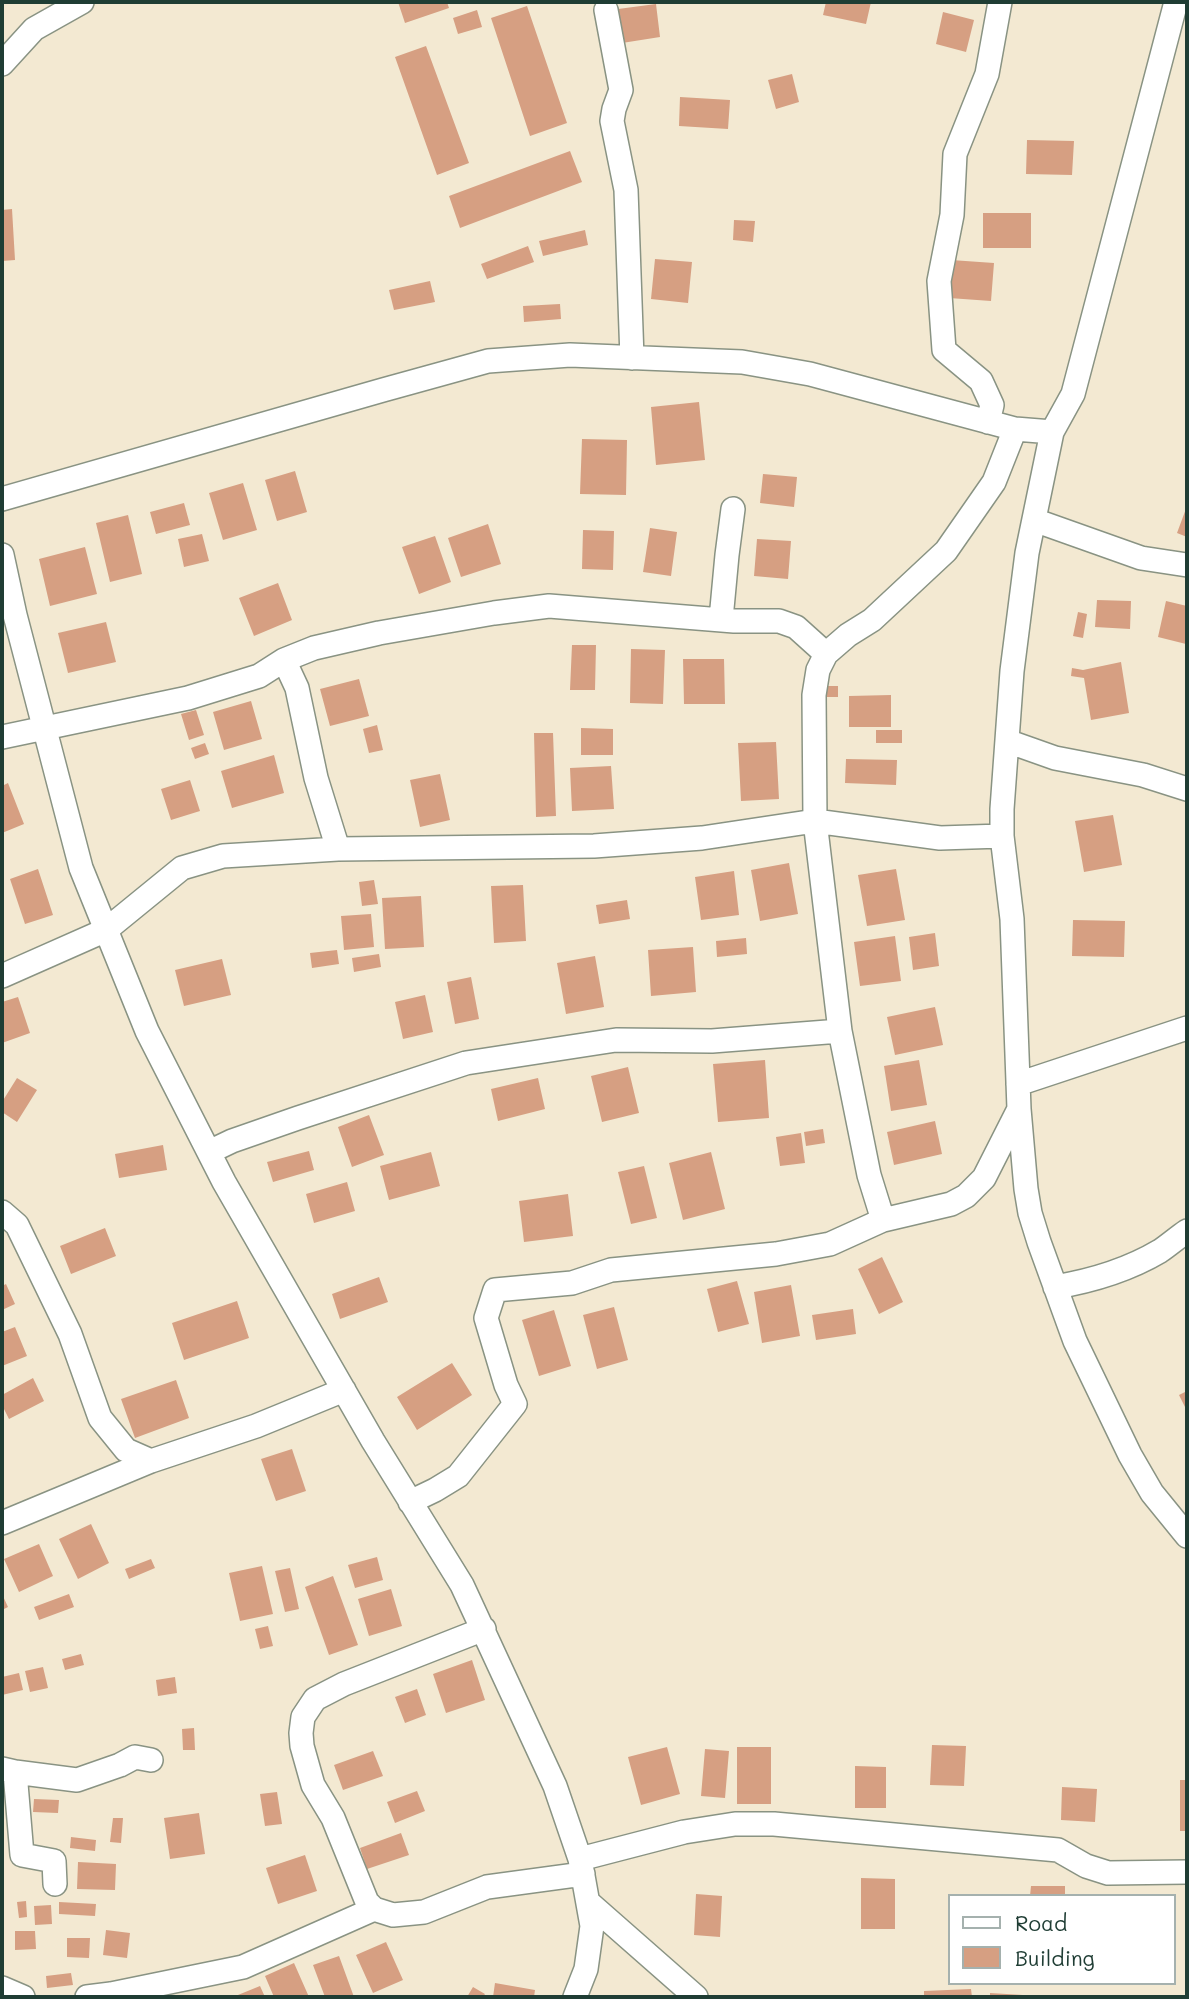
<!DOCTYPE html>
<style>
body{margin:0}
#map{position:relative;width:1189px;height:1999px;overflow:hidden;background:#f3e9d2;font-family:Mali,sans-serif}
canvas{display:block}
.frame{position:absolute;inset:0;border:4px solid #1f3d34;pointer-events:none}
.legend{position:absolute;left:948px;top:1894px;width:228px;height:91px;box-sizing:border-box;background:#fff;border:2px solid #a5b1ae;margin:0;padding:9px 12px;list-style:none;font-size:21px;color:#1f3d34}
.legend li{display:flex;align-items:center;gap:14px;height:35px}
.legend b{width:35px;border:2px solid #a5b1ae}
</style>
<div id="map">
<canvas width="1189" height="1999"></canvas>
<div class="frame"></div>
<ul class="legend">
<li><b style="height:9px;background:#fff"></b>Road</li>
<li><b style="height:19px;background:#d69f82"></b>Building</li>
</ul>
</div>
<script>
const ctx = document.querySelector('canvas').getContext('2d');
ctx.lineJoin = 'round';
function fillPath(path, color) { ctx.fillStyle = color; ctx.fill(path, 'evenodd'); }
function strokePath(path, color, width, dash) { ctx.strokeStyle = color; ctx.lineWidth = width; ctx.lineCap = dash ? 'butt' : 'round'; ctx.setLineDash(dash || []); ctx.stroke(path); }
fillPath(new Path2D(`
 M398,2H447L449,8L405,23Z
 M826,2H871L866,24L823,15Z
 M656,4L660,37L622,43L618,9Z
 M527,6L567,123L530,136L491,18Z
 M477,10L482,27L458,34L453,18Z
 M943,12L974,20L966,52L936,44Z
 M426,46L469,163L437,175L395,57Z
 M792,74L799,102L776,109L768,80Z
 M680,97L730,100L728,129L679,126Z
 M1027,140L1074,141L1072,175L1026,174Z
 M570,151L582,182L460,228L449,196Z
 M12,209L15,260L2,261V210Z
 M983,213H1031V248H983Z
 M734,220L755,221L753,242L733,240Z
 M585,230L588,245L543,256L539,241Z
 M528,246L534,262L487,279L481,264Z
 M655,259L692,262L688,303L651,299Z
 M951,260L994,263L991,301L949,298Z
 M430,281L435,302L394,310L389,290Z
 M560,304L561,319L524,322L523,306Z
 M699,402L705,460L656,465L651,407Z
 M582,439L627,440L626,495L580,494Z
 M295,471L307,512L277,521L265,480Z
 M763,474L797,477L794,507L760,503Z
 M243,483L257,530L223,540L209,493Z
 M184,503L190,525L156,534L150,512Z
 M1187,506V537L1177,533Z
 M128,515L142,574L110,582L96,523Z
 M488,524L501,564L461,577L448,538Z
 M650,528L677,532L671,576L643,572Z
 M583,530L614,531L613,570L582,569Z
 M202,534L209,561L184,567L178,539Z
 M435,536L451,582L419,594L402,547Z
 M757,539L791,541L788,579L754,576Z
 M85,547L97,594L50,606L39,559Z
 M278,583L292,620L254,636L239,598Z
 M1097,600L1131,601L1130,629L1095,627Z
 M1166,601L1187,606L1186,644L1158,637Z
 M1078,612L1087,614L1083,638L1073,636Z
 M106,622L116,662L68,673L58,633Z
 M572,645H596L595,690H570Z
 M631,649L665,650L663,704L630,703Z
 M683,659H724L725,704H684Z
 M1121,662L1129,713L1091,720L1084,678L1071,676L1072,668L1083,670Z
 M359,679L369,716L330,726L320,689Z
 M822,686H838V697H822Z
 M891,695V727H849V696Z
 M251,701L262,739L224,750L213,712Z
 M196,710L204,735L189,740L181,714Z
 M377,725L383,750L369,753L363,729Z
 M581,728L613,729V755H581Z
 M876,730H902V743H876Z
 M534,733H553L556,816L536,817Z
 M776,742L779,799L741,801L738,743Z
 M205,743L209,754L195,759L191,748Z
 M274,755L284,793L232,808L221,771Z
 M846,759L897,760L896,785L845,783Z
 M611,766L614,809L572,811L570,768Z
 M440,774L450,820L420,827L410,780Z
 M190,780L200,811L171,820L161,789Z
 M8,783L24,824L2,833V786Z
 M1113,815L1122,865L1084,872L1075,821Z
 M789,863L798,914L760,921L751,870Z
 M38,869L53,915L25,924L10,879Z
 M896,869L905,920L867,926L858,875Z
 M734,871L739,915L701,920L695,877Z
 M374,880L378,904L362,906L359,882Z
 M523,885L526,941L494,943L491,886Z
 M421,896L424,947L385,949L382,898Z
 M627,900L630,919L599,924L596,905Z
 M371,914L374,947L344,950L341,916Z
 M1073,920L1125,921L1124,957L1072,956Z
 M935,933L939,966L913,970L909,937Z
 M895,936L901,981L860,986L854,942Z
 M746,938L747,954L717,957L716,941Z
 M693,947L696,992L651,996L648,950Z
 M337,950L339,964L312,968L310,953Z
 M379,954L381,967L354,972L352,958Z
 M595,956L604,1007L566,1014L557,963Z
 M222,959L231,995L184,1006L175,970Z
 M471,977L479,1019L455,1024L447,982Z
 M425,995L433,1032L403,1039L395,1002Z
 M18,997L30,1033L2,1043V1002Z
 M935,1007L943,1045L895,1055L887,1017Z
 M765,1060L769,1118L718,1122L713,1064Z
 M919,1060L927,1105L891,1111L884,1066Z
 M628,1067L639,1113L602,1122L591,1076Z
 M17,1078L37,1090L17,1122L2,1112V1102Z
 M538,1078L545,1109L498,1121L491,1089Z
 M369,1115L384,1155L352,1167L338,1127Z
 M935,1121L942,1154L894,1165L887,1132Z
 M823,1129L825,1143L806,1146L804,1132Z
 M801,1133L805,1163L780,1166L776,1137Z
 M163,1145L167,1170L119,1178L115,1154Z
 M309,1151L314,1170L273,1182L267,1162Z
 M431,1152L440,1186L389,1200L380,1166Z
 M711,1152L725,1209L683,1220L669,1163Z
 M644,1166L657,1218L631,1224L618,1172Z
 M347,1182L355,1211L314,1223L306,1194Z
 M568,1194L573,1236L524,1242L519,1201Z
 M105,1228L116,1256L71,1274L60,1246Z
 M882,1257L903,1302L879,1314L858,1269Z
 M379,1277L388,1302L340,1319L332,1294Z
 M737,1281L749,1324L718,1332L707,1289Z
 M6,1284L15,1304L2,1310V1286Z
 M791,1285L800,1336L762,1343L754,1292Z
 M237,1301L249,1338L184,1360L172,1323Z
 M614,1307L628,1360L597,1369L583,1315Z
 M853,1309L856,1334L816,1340L812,1315Z
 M554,1310L571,1366L539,1376L522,1320Z
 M15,1327L27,1356L2,1366V1332Z
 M452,1363L472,1395L417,1430L397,1397Z
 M33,1378L44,1401L9,1419L2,1405V1395Z
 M176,1380L189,1418L135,1438L121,1399Z
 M1187,1391V1411L1179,1395Z
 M292,1449L306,1491L276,1501L261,1459Z
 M91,1524L109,1563L78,1579L59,1539Z
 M39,1544L53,1576L19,1592L4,1559Z
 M377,1557L383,1580L355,1588L348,1565Z
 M151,1559L155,1568L129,1579L125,1569Z
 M262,1566L273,1614L240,1621L229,1573Z
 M290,1568L299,1609L285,1612L275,1571Z
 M333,1576L358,1645L329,1655L305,1587Z
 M391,1589L402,1626L369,1636L358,1599Z
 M2,1594L8,1607L2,1610Z
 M69,1594L74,1607L39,1620L34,1607Z
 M268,1626L273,1646L260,1649L255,1629Z
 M81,1654L84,1665L65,1670L62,1659Z
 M472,1660L485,1700L446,1713L433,1674Z
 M43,1667L48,1688L30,1692L25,1671Z
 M19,1673L23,1690L2,1695V1677Z
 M175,1677L177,1693L158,1696L156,1680Z
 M417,1689L426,1715L405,1723L395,1697Z
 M194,1728L195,1750H183L182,1729Z
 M932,1745L966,1746L964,1786L930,1785Z
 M667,1747L680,1794L641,1805L628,1757Z
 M737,1747H771V1804H737Z
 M705,1749L729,1751L725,1798L701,1796Z
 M373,1751L383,1776L343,1790L334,1765Z
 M855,1766L886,1767V1808H855Z
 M1180,1780H1187V1831H1180Z
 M1062,1787L1097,1789L1095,1822L1061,1820Z
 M417,1791L425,1811L395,1823L387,1802Z
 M277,1792L282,1824L265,1826L260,1794Z
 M34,1799L59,1800L58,1813L33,1812Z
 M199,1813L205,1854L170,1859L164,1818Z
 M113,1818H123L121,1843L110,1842Z
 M401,1833L409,1855L367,1869L360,1848Z
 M71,1837L96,1840L95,1851L70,1848Z
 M305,1855L317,1891L278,1904L266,1868Z
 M78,1862L116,1864L115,1890L77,1889Z
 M861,1878L895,1879V1929H861Z
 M1031,1886H1065V1896H1030Z
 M696,1894L722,1896L720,1937L694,1935Z
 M26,1901L27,1917L19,1918L17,1902Z
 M59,1902L96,1904L95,1916L59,1914Z
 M51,1905L52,1924L35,1925L34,1906Z
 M106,1930L130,1933L127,1958L103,1955Z
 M15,1931H35L36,1949L15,1950Z
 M67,1938H90L89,1958L67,1957Z
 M386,1942L403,1980L373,1993L356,1955Z
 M339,1956L354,1997H325L313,1965Z
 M294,1963L309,1997H274L265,1976Z
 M71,1973L73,1985L47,1988L46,1976Z
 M495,1983L535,1990L534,1997H493Z
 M260,1986L265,1997H233Z
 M473,1987L485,1994L483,1997H467Z
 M971,1989L972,1997H924V1991Z
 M990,1993L1023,1995V1997H990Z`), '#d69f82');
const minor = new Path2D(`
 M606,10L621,90L614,109L612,121L626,190L632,358
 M2,64L34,29L82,2
 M988,422L992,405L981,381L944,350L939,281L952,215L955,154L987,74L1000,2
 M1052,432L1027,553L1012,671L1002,809V836L1012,919L1019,1109L1026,1189L1030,1213L1039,1242L1075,1341L1130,1455L1152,1493L1187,1536
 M2,499L383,390L488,361L570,355L742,362L810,374L1015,429L1052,432L1073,394L1176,2
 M1034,520L1141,558L1187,565
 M2,555L15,615L81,868L147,1031L224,1182L373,1441L462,1585L555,1786L580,1859L592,1926L586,1969L575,1997
 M721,619L727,555L733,509
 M284,660L297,688L316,778L338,849
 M2,737L188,698L259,676L284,660L314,648L379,633L494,613L549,606L734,621H779L796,627L826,654
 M1007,741L1055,758L1143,775L1187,789
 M2,976L106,930L182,868L223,856L338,849L594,846L702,838L815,821L940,838L1002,836
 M1018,1084L1187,1028
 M209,1152L232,1141L298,1118L466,1063L616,1040L712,1041L840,1031
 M2,1212L17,1225L70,1334L100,1418L126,1450L151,1461L256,1426L344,1390
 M883,1220L869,1175L840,1031L815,821L814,695L818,670L826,654L848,635L872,620L946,551L994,482L1015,429
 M1055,1287C1091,1281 1128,1270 1160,1251C1169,1245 1178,1237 1187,1231
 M410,1502L435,1490L458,1476L515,1404L506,1385L486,1318L495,1290L572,1283L611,1270L776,1254L830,1244L883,1220L951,1204L966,1196L984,1178L1019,1109
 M2,1523L151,1461
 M484,1629L344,1684L315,1699L303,1717L301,1733L302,1746L313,1785L333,1818L367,1902L374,1909L393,1915L424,1912L487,1887L583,1874
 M2,1769L15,1772L77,1780L120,1765L135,1757L151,1760
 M15,1772L22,1855L54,1861L55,1884
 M580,1859L684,1832L735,1824H774L1058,1850L1086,1866L1108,1873L1187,1872
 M588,1902L696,1997
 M2,1988L23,1997
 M87,1997L111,1994L243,1967L374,1909`);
strokePath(minor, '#899383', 26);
strokePath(minor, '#fff', 23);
</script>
